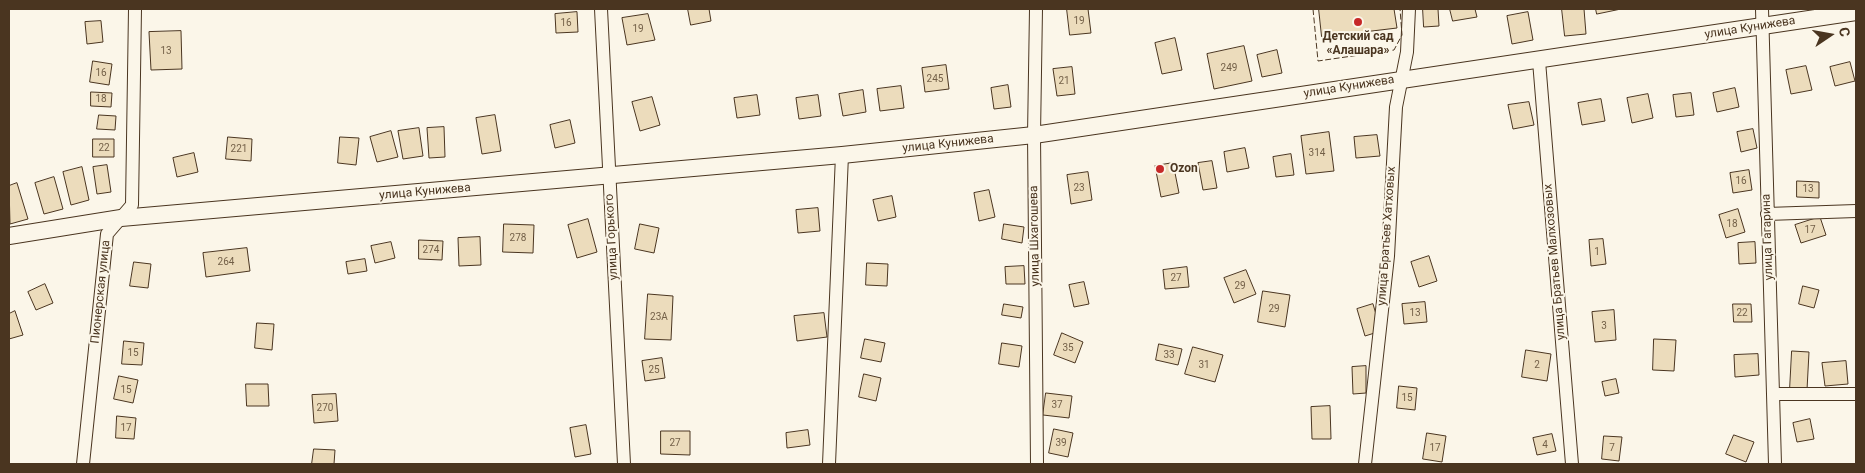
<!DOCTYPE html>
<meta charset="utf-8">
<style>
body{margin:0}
#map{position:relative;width:1865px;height:473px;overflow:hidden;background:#fbf6e9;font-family:Roboto,sans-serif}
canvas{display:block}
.frame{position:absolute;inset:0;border:10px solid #4a3520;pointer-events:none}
.north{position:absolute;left:1805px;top:10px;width:50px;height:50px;-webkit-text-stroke:4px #fbf6e9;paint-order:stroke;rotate:78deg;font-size:14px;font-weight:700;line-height:20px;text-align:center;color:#4a3520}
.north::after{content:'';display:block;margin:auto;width:18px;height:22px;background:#4a3520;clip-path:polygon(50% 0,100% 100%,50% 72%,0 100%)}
</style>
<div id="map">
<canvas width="1865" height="473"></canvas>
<div class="frame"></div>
<div class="north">С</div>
</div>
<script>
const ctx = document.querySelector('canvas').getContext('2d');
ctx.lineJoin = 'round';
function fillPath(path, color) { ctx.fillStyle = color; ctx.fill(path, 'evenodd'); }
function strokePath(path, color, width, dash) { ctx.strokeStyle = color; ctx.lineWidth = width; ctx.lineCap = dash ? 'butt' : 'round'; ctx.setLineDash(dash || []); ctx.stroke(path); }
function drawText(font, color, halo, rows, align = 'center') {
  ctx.font = font + ' Roboto,sans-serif'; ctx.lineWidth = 4; ctx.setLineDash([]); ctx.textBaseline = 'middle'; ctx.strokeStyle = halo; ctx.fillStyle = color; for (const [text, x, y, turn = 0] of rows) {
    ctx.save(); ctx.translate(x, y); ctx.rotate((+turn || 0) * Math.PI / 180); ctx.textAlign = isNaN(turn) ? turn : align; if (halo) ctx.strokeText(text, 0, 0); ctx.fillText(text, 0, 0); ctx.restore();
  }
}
const building = new Path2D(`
 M688,9H709L711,21L691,25Z
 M1067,9H1088L1091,33L1070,35Z
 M1319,9H1394L1397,28L1322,37Z
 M1423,9H1438L1439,26L1424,27Z
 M1450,9H1475L1477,17L1453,21Z
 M1562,9H1584L1586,34L1565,36Z
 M1596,9H1621L1597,14Z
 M577,12L578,32L556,33L555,14Z
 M1528,12L1533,40L1512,44L1507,16Z
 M648,14L655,40L627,45L622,18Z
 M101,21L103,42L87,44L85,22Z
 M181,31L182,69L151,70L149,32Z
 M1175,38L1182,70L1162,74L1155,43Z
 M1244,46L1252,81L1214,89L1207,54Z
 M1277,50L1282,73L1262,77L1257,55Z
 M93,61L112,64L109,85L90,82Z
 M1850,62L1855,81L1835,86L1830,67Z
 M946,65L949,89L925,92L922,68Z
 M1806,66L1812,90L1791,94L1786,70Z
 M1072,67L1075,94L1057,96L1053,69Z
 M1008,85L1011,107L994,109L991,88Z
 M901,86L904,108L880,111L877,89Z
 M1735,88L1739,107L1717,112L1713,93Z
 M863,90L866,112L843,116L839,94Z
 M91,92L112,93L111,107L91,106Z
 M1691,93L1694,115L1676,117L1673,95Z
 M1648,94L1653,118L1632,123L1627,98Z
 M757,95L760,115L737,118L734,98Z
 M818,95L821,116L799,119L796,98Z
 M652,97L660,125L640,131L632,102Z
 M1601,99L1605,121L1582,125L1578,103Z
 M1529,102L1534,125L1513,129L1508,105Z
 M99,115L116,116L115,130L97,129Z
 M495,115L501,151L482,154L476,118Z
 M570,120L575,143L555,148L550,125Z
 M444,127L445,157L429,158L427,128Z
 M419,128L423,156L403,159L398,131Z
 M1753,129L1757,148L1741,152L1737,132Z
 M391,131L398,157L377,162L370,137Z
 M1329,132L1334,171L1306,174L1301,136Z
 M1377,135L1380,156L1356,158L1354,137Z
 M228,137L252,139L251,161L226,159Z
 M340,137L359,138L356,165L338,163Z
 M93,139H114V157H93Z
 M1245,148L1249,168L1227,172L1224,152Z
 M194,153L198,172L177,177L173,158Z
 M1291,154L1294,175L1276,177L1273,157Z
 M1212,161L1217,188L1203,190L1198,163Z
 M1173,163L1179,193L1161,197L1155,166Z
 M107,165L111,192L97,194L93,167Z
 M82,167L89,200L71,205L63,172Z
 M1749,170L1752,190L1733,193L1730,173Z
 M1088,172L1092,200L1071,204L1067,175Z
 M54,177L63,209L44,214L35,183Z
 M1797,181L1819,182V198L1797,197Z
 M17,183L28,219L10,224L9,186Z
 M989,190L995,217L979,221L974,193Z
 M892,196L896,217L878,221L873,200Z
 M818,208L820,231L798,233L796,210Z
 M1738,209L1745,232L1726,238L1719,215Z
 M1820,217L1826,235L1801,243L1795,225Z
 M588,219L597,252L577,258L568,225Z
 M504,224L534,225L533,253L503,252Z
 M640,224L659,228L654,253L635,249Z
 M1004,224L1024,227L1022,243L1002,239Z
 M480,237L481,265L459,266L458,238Z
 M1603,239L1606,264L1591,266L1589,240Z
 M419,240L443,241L442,260L419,259Z
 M391,242L395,258L375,263L371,246Z
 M1755,242L1756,263L1739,264L1738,243Z
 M247,248L250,271L206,277L203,253Z
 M1429,256L1437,281L1419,287L1411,262Z
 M365,259L367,271L348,274L346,262Z
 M134,262L151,264L148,288L130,286Z
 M867,263L888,264L887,286L866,285Z
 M1024,266L1025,284H1006L1005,267Z
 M1187,267L1189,287L1165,289L1163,270Z
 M1246,270L1256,294L1234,303L1224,278Z
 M1084,282L1089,304L1074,307L1069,285Z
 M45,284L53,303L36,310L28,292Z
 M1803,286L1819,290L1814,308L1799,304Z
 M1263,291L1290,295L1285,327L1258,322Z
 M648,294L673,296L671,340L645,339Z
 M1425,302L1427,322L1404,324L1402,304Z
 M1004,304L1023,307L1021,318L1002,315Z
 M1373,304L1381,331L1365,336L1357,309Z
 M1733,304H1751L1752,322H1734Z
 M1614,310L1616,340L1595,342L1592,312Z
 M15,311L23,335L9,339V314Z
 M824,313L827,337L797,341L794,316Z
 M257,323L274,324L272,350L255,348Z
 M1062,333L1083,342L1075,363L1054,355Z
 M865,339L885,343L881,362L861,358Z
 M1654,339L1676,340L1674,371L1653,370Z
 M124,341L144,343L142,365L122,364Z
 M1002,343L1022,346L1019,367L999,364Z
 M1159,344L1182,349L1178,365L1156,360Z
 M1193,347L1223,355L1215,382L1185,374Z
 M1526,350L1551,354L1547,381L1522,377Z
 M1792,351L1809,352L1807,390L1790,389Z
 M1758,354L1759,375L1735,377L1734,355Z
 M662,358L665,378L645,381L642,361Z
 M1846,361L1848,384L1825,386L1822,363Z
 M1366,366V393L1353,394L1352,367Z
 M864,374L881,378L876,401L859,397Z
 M119,376L138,380L133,403L114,399Z
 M1616,379L1619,393L1605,396L1602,382Z
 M246,384H268L269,406H247Z
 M1399,386L1417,388L1415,410L1397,408Z
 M1046,393L1072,396L1069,418L1043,415Z
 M336,394L338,421L314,423L312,395Z
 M1330,406L1331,439H1312L1311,407Z
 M117,416L136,418L134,439L116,438Z
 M1810,419L1814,439L1797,442L1793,423Z
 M586,425L591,454L575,457L570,428Z
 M1054,429L1073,433L1068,457L1049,453Z
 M808,430L810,445L787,448L786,433Z
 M661,431H690V455L661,454Z
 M1427,433L1446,436L1442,462L1423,459Z
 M1552,434L1556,451L1537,455L1533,438Z
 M1734,435L1754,442L1746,462L1726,454Z
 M1604,436L1622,437L1619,461L1602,459Z
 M314,449L335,450L334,464H312Z`);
fillPath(building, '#ecdcbc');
strokePath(building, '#4a3520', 1);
const minor = new Path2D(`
 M601,9L624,464
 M1036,9L1034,135L1037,464
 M1762,9L1775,464
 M1539,61L1572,464
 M1767,214L1856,211
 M1773,394H1856
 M83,464L107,234L132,205L135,9
 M829,464L842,155
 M1365,464L1388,256L1396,107L1407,52L1409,9`);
const tertiary = new Path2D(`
 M9,236L121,218L842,155L1034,135L1856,12`);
strokePath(minor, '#4a3520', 14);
strokePath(tertiary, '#4a3520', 18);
strokePath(minor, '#fbf6e9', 12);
strokePath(tertiary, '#fbf6e9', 16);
strokePath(new Path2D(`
 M1313,9L1318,61L1394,50L1402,35L1400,9`), '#4a3520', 1, [6, 2.5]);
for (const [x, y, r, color] of [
 [1358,22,5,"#c62828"],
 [1160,169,5,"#c62828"]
]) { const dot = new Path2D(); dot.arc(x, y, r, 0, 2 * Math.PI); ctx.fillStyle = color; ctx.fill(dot); strokePath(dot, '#fbf6e9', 2); }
drawText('10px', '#725f47', null, [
 ["19",1079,21],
 ["16",566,23],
 ["19",638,29],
 ["13",166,51],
 ["249",1229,68],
 ["16",101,73],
 ["245",935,79],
 ["21",1064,81],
 ["18",101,99],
 ["22",104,148],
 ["221",239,149],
 ["314",1317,153],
 ["16",1741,181],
 ["23",1079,188],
 ["13",1808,189],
 ["18",1732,224],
 ["17",1810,230],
 ["278",518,238],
 ["274",431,250],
 ["1",1597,252],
 ["264",226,262],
 ["27",1176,278],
 ["29",1240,286],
 ["29",1274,309],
 ["13",1415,313],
 ["22",1742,313],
 ["23А",659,317],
 ["3",1604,326],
 ["35",1068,348],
 ["15",133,353],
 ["33",1169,355],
 ["31",1204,365],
 ["2",1537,365],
 ["25",654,370],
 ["15",126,390],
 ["15",1407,398],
 ["37",1057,405],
 ["270",325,408],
 ["17",126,428],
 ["27",675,443],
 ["39",1061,443],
 ["4",1545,445],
 ["17",1435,448],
 ["7",1612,448]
]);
drawText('12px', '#4a3520', '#fbf6e9', [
 ["улица Кунижева",1750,28,-9],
 ["улица Кунижева",1349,87,-9],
 ["улица Кунижева",948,144,-6],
 ["улица Кунижева",425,192,-5],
 ["улица Шхагошева",1035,236,-91],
 ["улица Братьев Хатховых",1387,236,-86],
 ["улица Горького",612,237,-93],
 ["улица Гагарина",1768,237,-92],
 ["улица Братьев Малхозовых",1555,262,-95],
 ["Пионерская улица",101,292,-84]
]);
drawText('bold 12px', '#4a3520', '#fbf6e9', [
 ["Детский сад",1358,37],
 ["«Алашара»",1358,51],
 ["Ozon",1170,169,"left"]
]);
</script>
